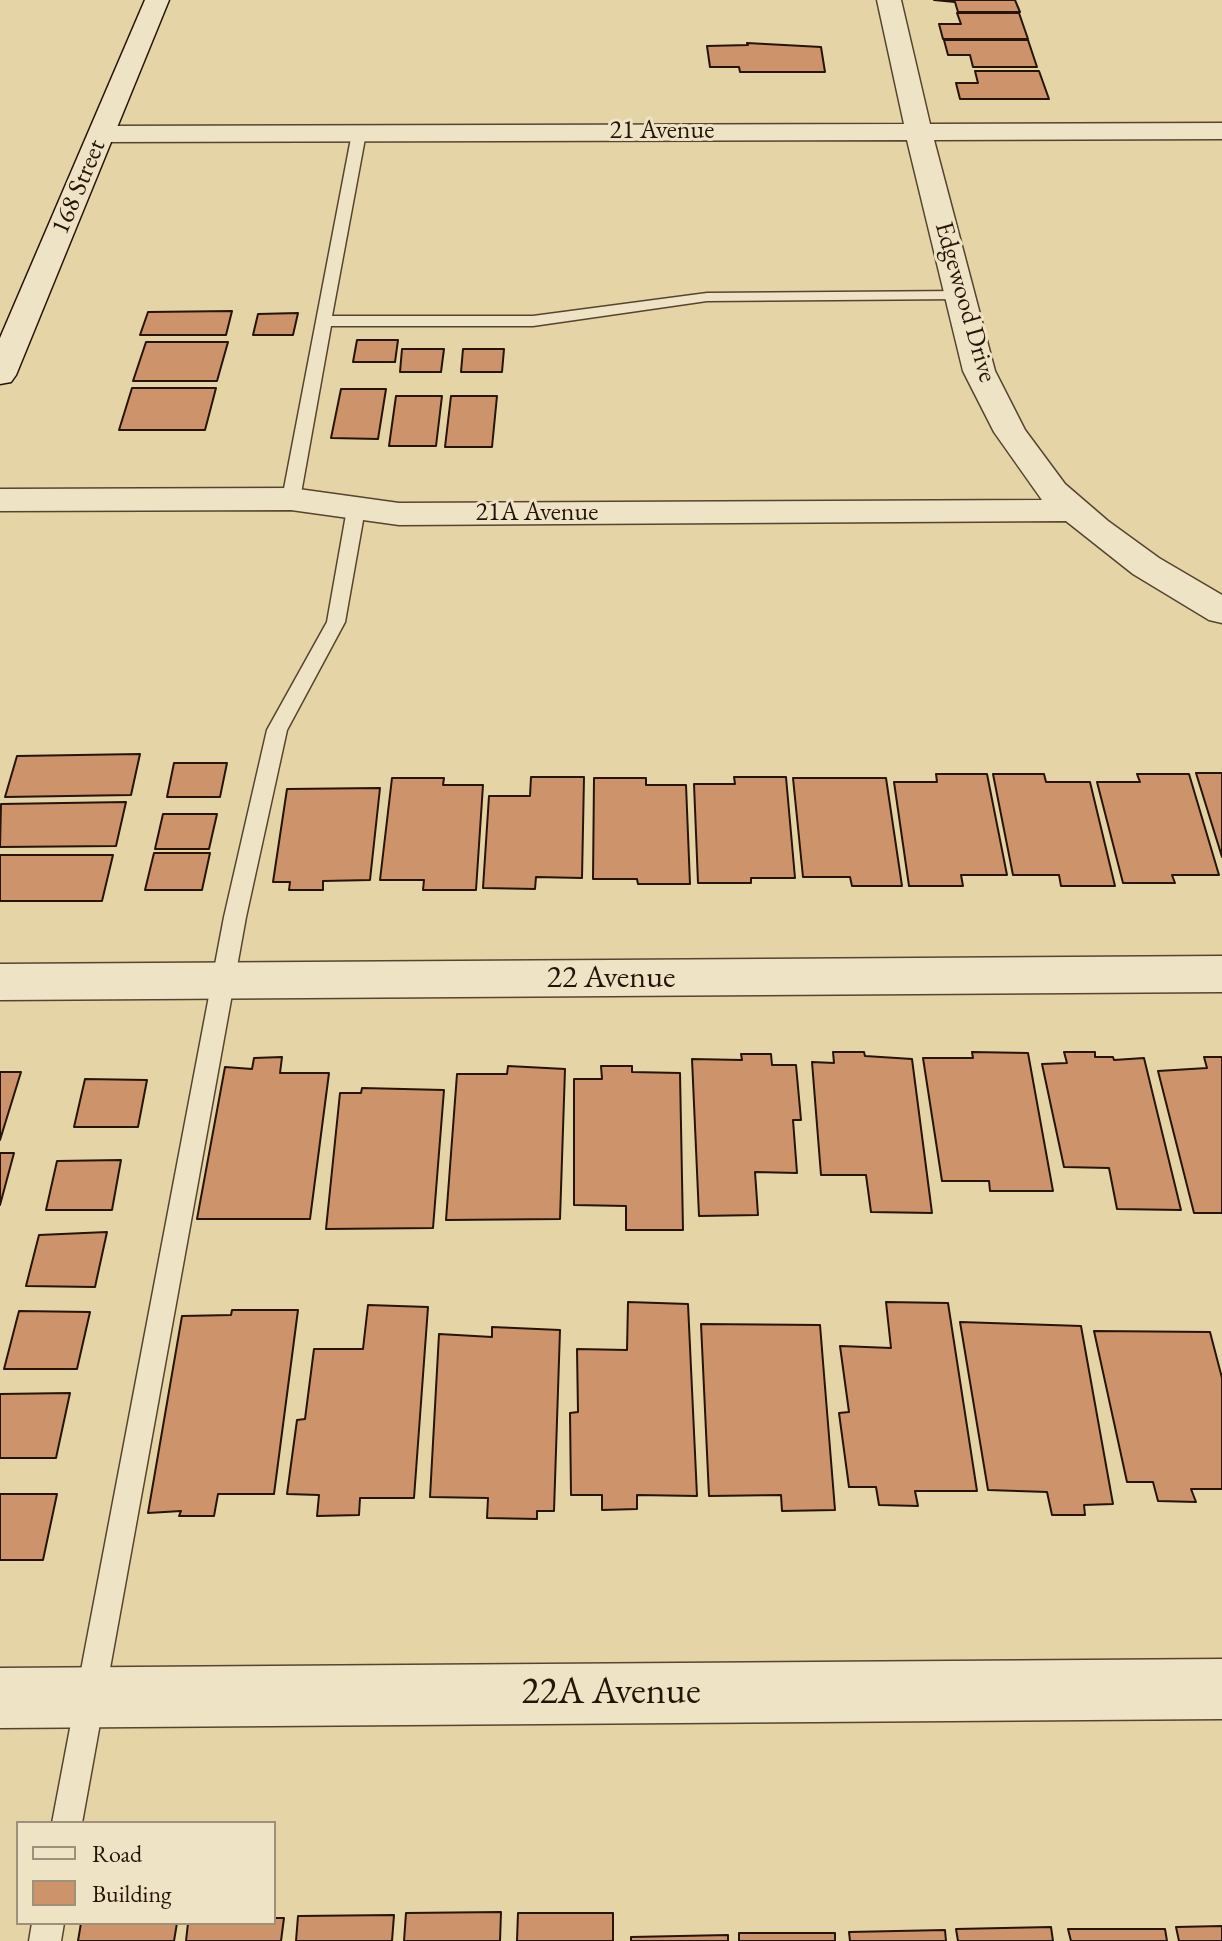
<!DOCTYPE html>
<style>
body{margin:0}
#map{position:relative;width:1222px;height:1941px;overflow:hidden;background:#e5d4a5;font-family:"EB Garamond",serif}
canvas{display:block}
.legend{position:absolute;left:16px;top:1821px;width:260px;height:104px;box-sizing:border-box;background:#eee3c4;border:2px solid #9e9079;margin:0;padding:10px 14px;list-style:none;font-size:24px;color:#271409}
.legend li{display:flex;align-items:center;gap:16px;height:40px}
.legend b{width:40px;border:2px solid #9e9079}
</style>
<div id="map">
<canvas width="1222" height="1941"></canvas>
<ul class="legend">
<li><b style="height:10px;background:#eee3c4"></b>Road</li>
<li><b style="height:22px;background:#cd946b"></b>Building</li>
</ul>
</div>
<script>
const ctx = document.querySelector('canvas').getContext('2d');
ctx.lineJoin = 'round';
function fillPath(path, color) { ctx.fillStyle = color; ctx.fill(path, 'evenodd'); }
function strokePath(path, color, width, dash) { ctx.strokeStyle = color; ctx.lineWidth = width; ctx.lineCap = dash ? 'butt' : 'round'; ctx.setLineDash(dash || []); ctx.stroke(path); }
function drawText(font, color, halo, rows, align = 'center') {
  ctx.font = font + ' "EB Garamond",serif'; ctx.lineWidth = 6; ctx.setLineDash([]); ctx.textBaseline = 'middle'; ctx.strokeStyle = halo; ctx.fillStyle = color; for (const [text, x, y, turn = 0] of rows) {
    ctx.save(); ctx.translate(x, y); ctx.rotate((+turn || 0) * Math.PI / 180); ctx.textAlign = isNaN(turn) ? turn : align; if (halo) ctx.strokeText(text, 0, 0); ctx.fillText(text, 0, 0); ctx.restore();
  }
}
const building = new Path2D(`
 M934,0H1015L1020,12H958L955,2Z
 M957,13H1019L1028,39H943L939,24H961Z
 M944,40H1028L1037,67H973L970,55H948Z
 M747,43L821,47L825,72H740L739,67H710L707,46L748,45Z
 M975,71H1039L1049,99H960L956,83H978Z
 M232,311L226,335H140L148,312Z
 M298,313L293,335H253L258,314Z
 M357,340H398L395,362H353Z
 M146,342H228L217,381H133Z
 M402,349H444L441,372H400Z
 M463,349H504L502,372H461Z
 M132,388H216L205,430H119Z
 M341,389H386L378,439L331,438Z
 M396,396H442L436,446H389Z
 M451,396H497L492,447H445Z
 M140,754L131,795L5,797L17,756Z
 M174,763H227L220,797H167Z
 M1196,773H1222V857Z
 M936,774H987L1007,875H961L963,886H909L894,782H937Z
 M993,774H1044L1046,782H1090L1115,886H1061L1059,875H1013Z
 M1137,774H1189L1219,875H1172L1175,883H1123L1097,782H1140Z
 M531,777H584L582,878L536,877L535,889L483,888L489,796H530Z
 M734,777H786L795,878H751V883H698L694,784H735Z
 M392,778H444L443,785H483L476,890H423L424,880H380Z
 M594,778H646V785H686L690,884H638L637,879H593Z
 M793,778H886L902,886H852L850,877H803Z
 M380,788L370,880L323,881V890H289L290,882H273L287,789Z
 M126,802L116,846L0,847L1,804Z
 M163,814H217L209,849H155Z
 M154,853H210L202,890H145Z
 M0,855H113L102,901H0Z
 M833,1052H864L865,1056L912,1059L932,1213L871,1212L866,1175H821L812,1062L834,1063Z
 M972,1052L1028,1053L1053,1191H990L989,1181H942L923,1058H973Z
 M1064,1052H1095V1057H1113L1114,1060L1144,1058L1181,1210L1117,1209L1109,1168L1064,1167L1042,1064L1067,1063Z
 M741,1054H771L772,1065H796L801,1120H793L797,1173L755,1172L758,1215L699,1216L692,1059L742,1060Z
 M282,1057L280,1073H329L310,1219H197L225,1067L252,1069L254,1058Z
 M1204,1057H1222V1213H1194L1158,1071L1207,1068Z
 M508,1066L565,1069L560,1219L446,1220L457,1074H507Z
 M601,1066H632V1072L680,1073L683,1230H626V1206L574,1205V1079H602Z
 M0,1072H21L0,1140Z
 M85,1079L147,1080L138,1127H74Z
 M362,1088L444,1090L433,1228L326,1229L340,1093H361Z
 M0,1153H14L0,1205Z
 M121,1160L112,1210H46L57,1161Z
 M107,1232L95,1287L26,1286L39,1235Z
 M628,1302L688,1304L697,1496L637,1495V1509L602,1510V1495H571L570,1413L578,1412L577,1349L627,1350Z
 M886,1302L948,1303L977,1491H915L918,1506L879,1505L876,1487H849L839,1413L849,1412L840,1346L891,1348Z
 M368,1305L428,1307L414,1498H360L359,1515L317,1516L319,1495L287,1494L297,1420L305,1419L314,1349H363Z
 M232,1310H298L274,1494H218L214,1516H179L181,1511L148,1513L182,1316L231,1315Z
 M19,1311L90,1312L77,1369H4Z
 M960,1322L1081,1326L1113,1504L1084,1505L1085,1515H1052L1047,1492L988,1490Z
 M701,1324L820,1325L835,1510L782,1511L781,1495L709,1496Z
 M492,1327L560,1330L554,1511H537V1519L487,1518L488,1498L430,1497L439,1334L492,1337Z
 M1094,1331L1210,1332L1222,1378V1489H1191L1196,1502L1158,1501L1153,1482H1127Z
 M70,1393L56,1458H0V1394Z
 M0,1494H57L43,1560H0Z
 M501,1912L500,1941H404L406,1913Z
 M518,1913H613V1941H517Z
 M394,1915L392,1941H296L298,1916Z
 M274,1918H284L281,1941H186L188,1923H274Z
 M81,1923H177L174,1941H78Z
 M1222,1926V1941H1179L1176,1927Z
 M1051,1927L1053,1941H958L956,1929Z
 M1068,1929H1165L1167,1941H1071Z
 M945,1930L946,1941H850L849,1932Z
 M739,1933H835V1941H739Z
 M728,1935V1941H631V1937Z`);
fillPath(building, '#cd946b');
strokePath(building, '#271409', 2);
const lane = new Path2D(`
 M359,129L366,133L332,316H533L707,293L961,291L968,295L961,299L707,301L533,326H331L300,499L291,504L285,503L282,499L352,133Z
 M356,504L365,509L345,622L287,730L246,917L82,1823H52L224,917L267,730L327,622L347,509Z
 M32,1923H64L61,1941H29Z`);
const street = new Path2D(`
 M877,0H901L930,124L1222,123V139L934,140L995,371L1025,430L1065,484L1108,521L1159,558L1222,595V623L1209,620L1133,574L1066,521L399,525L291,510L0,511V489L291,488L399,503L1042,500L994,432L963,371L907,140L101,142L92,140L88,134L92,128L101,126L904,124Z
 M1222,956V992L0,1000V964Z
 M1222,1659V1719L0,1728V1668Z`);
const secondary = new Path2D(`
 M145,0H169L16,375L11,382L0,384V338Z`);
strokePath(lane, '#564430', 3);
strokePath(street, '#564430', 3);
strokePath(secondary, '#271409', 3);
fillPath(lane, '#eee3c4');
fillPath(street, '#eee3c4');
fillPath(secondary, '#eee3c4');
drawText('26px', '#271409', '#eee3c4', [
 ["21 Avenue",662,131],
 ["168 Street",79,187,-67],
 ["Edgewood Drive",965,302,74],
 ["21A Avenue",537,513]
]);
drawText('32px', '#271409', '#eee3c4', [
 ["22 Avenue",611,978]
]);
drawText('38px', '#271409', '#eee3c4', [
 ["22A Avenue",611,1693]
]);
</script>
